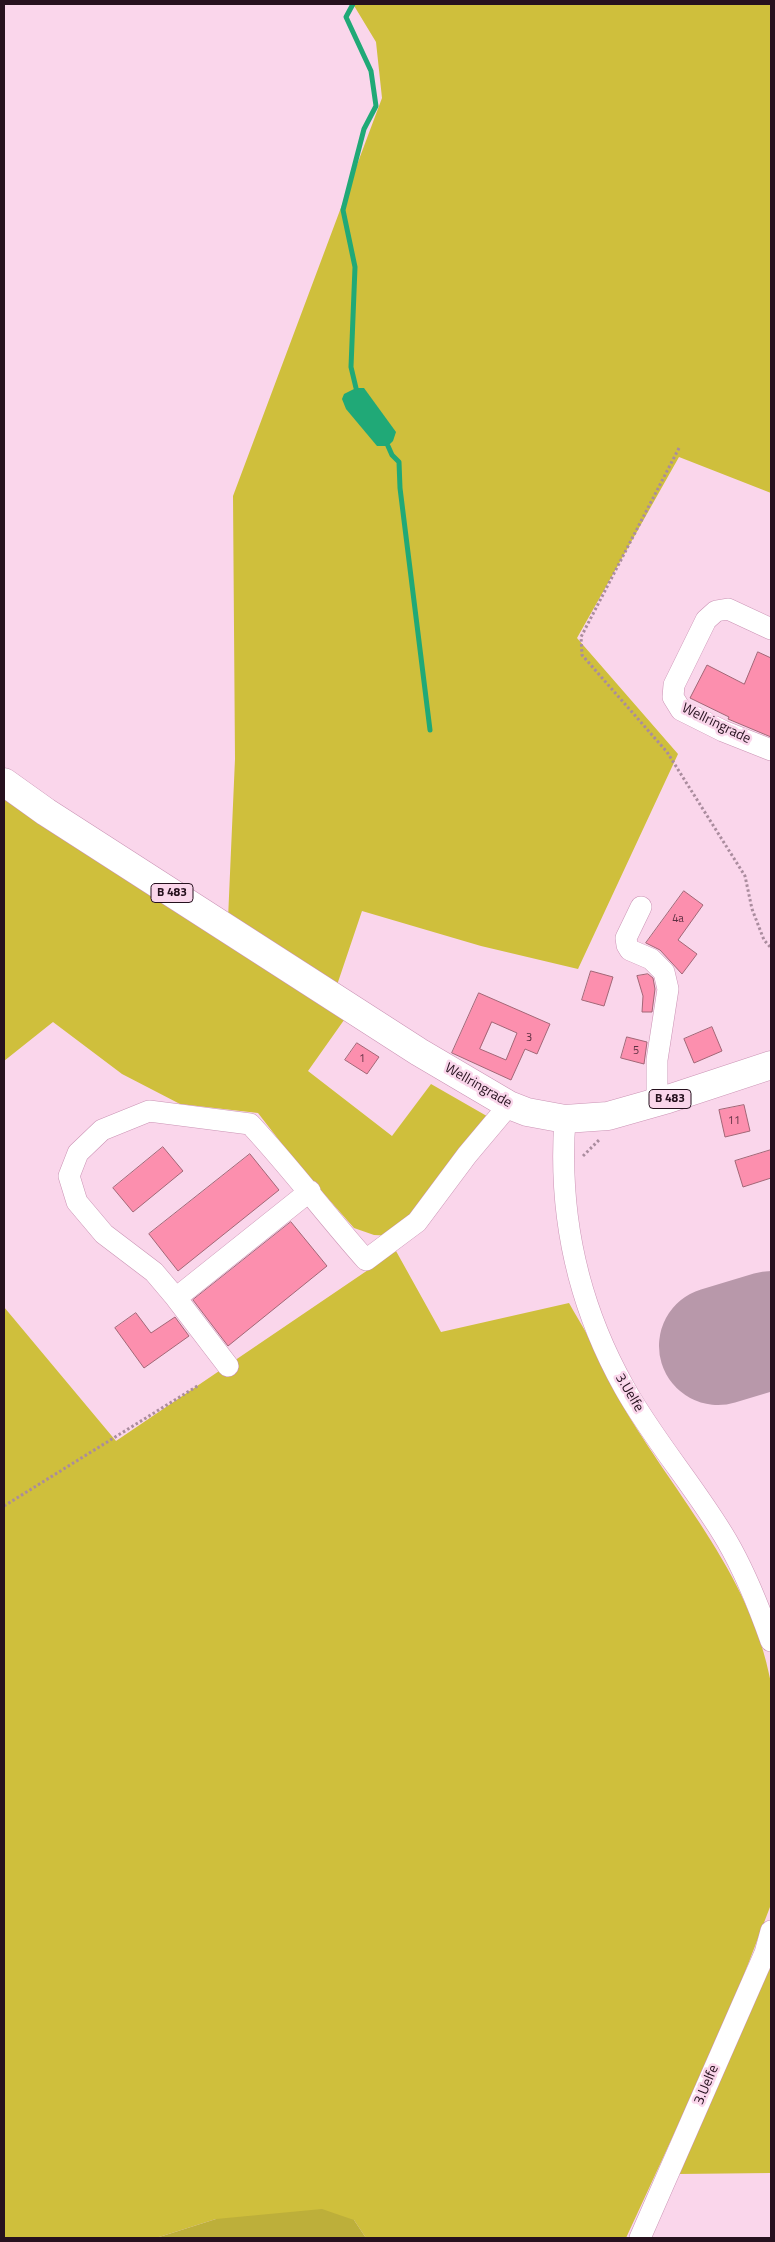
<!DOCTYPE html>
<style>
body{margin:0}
#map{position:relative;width:775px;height:2242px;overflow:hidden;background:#fad6eb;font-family:"Titillium Web",sans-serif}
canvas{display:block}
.frame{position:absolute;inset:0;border:5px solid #26111e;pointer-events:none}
</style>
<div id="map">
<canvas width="775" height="2242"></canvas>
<div class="frame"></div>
</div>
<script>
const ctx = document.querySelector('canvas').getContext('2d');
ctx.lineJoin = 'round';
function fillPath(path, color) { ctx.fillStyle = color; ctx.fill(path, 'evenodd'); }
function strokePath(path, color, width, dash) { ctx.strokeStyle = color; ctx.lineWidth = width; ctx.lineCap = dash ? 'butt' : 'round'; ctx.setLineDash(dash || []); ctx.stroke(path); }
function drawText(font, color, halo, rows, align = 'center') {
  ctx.font = font + ' "Titillium Web",sans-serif'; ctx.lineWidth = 5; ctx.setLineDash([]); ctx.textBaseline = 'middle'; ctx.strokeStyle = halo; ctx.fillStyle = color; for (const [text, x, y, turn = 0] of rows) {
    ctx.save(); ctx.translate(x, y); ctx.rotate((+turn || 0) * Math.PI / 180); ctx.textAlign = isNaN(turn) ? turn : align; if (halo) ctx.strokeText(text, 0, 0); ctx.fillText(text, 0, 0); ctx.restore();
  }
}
fillPath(new Path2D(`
 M353,4H771V493L679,457L577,638L678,754L578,969L481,946L362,911L336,988L228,919L235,759L233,496L382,98L376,42Z
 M4,786L349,1013L308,1071L392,1136L431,1084L492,1119L395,1236L374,1235L354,1228L296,1162L258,1113L180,1104L122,1074L53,1022L4,1061Z
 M396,1251L441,1332L569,1303C575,1314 582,1325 588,1336C598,1355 605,1376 616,1394C669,1489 751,1572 771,1683L770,1907L727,2019L626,2238H366L354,2220L216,2219L156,2238H4V1307L116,1441Z
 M771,1957V2173L678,2174Z`), '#cfbf3c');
fillPath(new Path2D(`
 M322,2209L354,2220L366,2238H156L216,2219Z`), '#bdaf3a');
fillPath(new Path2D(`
 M356,388H364L396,432L393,441L388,446H377L346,409L342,399L344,394Z`), '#20a977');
strokePath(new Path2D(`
 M353,4L346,17L371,71L376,106L364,129L343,210L355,267L351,367L356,388
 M388,446L392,455L399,462L400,488L430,730`), '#20a977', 5);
strokePath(new Path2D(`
 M718,1346L771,1330`), '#b898aa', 118);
const building = new Path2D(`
 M758,652L771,658V737L728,719L729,717L690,698L707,665L744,684Z
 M684,891L703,905L678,940L697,954L682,974L660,950L646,943Z
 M591,971L613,977L604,1006L582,1000Z
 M648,974L653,978L655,989L652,1012H642L643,996L637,976Z
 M479,993L550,1024L537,1054L525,1049L511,1080L452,1053ZM492,1022L517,1033L506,1060L480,1049Z
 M712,1027L722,1051L694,1063L684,1039Z
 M627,1037L647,1042L644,1064L621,1058Z
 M357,1043L379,1057L367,1074L345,1060Z
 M744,1105L750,1131L725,1137L719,1110Z
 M163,1147L183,1171L133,1212L113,1188Z
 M771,1150V1178L743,1187L735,1161Z
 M250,1154L279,1190L178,1271L149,1234Z
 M291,1222L327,1266L228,1346L193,1300Z
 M136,1313L151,1333L175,1317L189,1336L144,1368L115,1328Z`);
fillPath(building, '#fc8fae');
strokePath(building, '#a26676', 1);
const minor = new Path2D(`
 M771,629L728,609L716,611L706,620L674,685L673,697L681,710L723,731L771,750
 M641,907L626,938L627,945L630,950L651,959L664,972L668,989L657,1060V1103
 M565,1119C558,1215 577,1303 624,1387C654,1441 696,1488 727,1541C745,1572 759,1607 771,1641
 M310,1191L176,1298L154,1272L104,1234L77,1202L69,1176L78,1153L102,1130L149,1111L250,1124C291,1168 326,1215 366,1260L417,1222L467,1155L509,1105
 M176,1298L228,1366
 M640,2238L765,1953L771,1931`);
const major = new Path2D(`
 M4,782L46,812L419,1052L509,1105L527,1112L565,1119L608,1116L668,1099L771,1065`);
strokePath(minor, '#ca93b4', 22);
strokePath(major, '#ca93b4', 29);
strokePath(new Path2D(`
 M679,448L581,637L582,655L667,752L745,876L752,909L764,940L771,948
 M583,1156L600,1139
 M4,1506L199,1385`), '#aa8c9e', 3, [2.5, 2.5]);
strokePath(minor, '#fff', 21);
strokePath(major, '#fff', 28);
drawText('11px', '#5c3042', null, [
 ["4a",678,919],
 ["3",529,1038],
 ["5",636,1051],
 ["1",362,1059],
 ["11",734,1121]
]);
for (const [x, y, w] of [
 [172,893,42],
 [670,1099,42]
]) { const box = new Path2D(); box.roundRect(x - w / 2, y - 9.5, w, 19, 4); ctx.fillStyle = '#fad6eb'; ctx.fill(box); strokePath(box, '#26111e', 1); }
drawText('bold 12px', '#26111e', null, [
 ["B 483",172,893],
 ["B 483",670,1099]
]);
drawText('14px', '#26111e', '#fad6eb', [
 ["Wellringrade",716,724,26],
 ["Wellringrade",478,1086,30],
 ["3.Uelfe",629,1393,59],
 ["3.Uelfe",707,2085,-67]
]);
</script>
